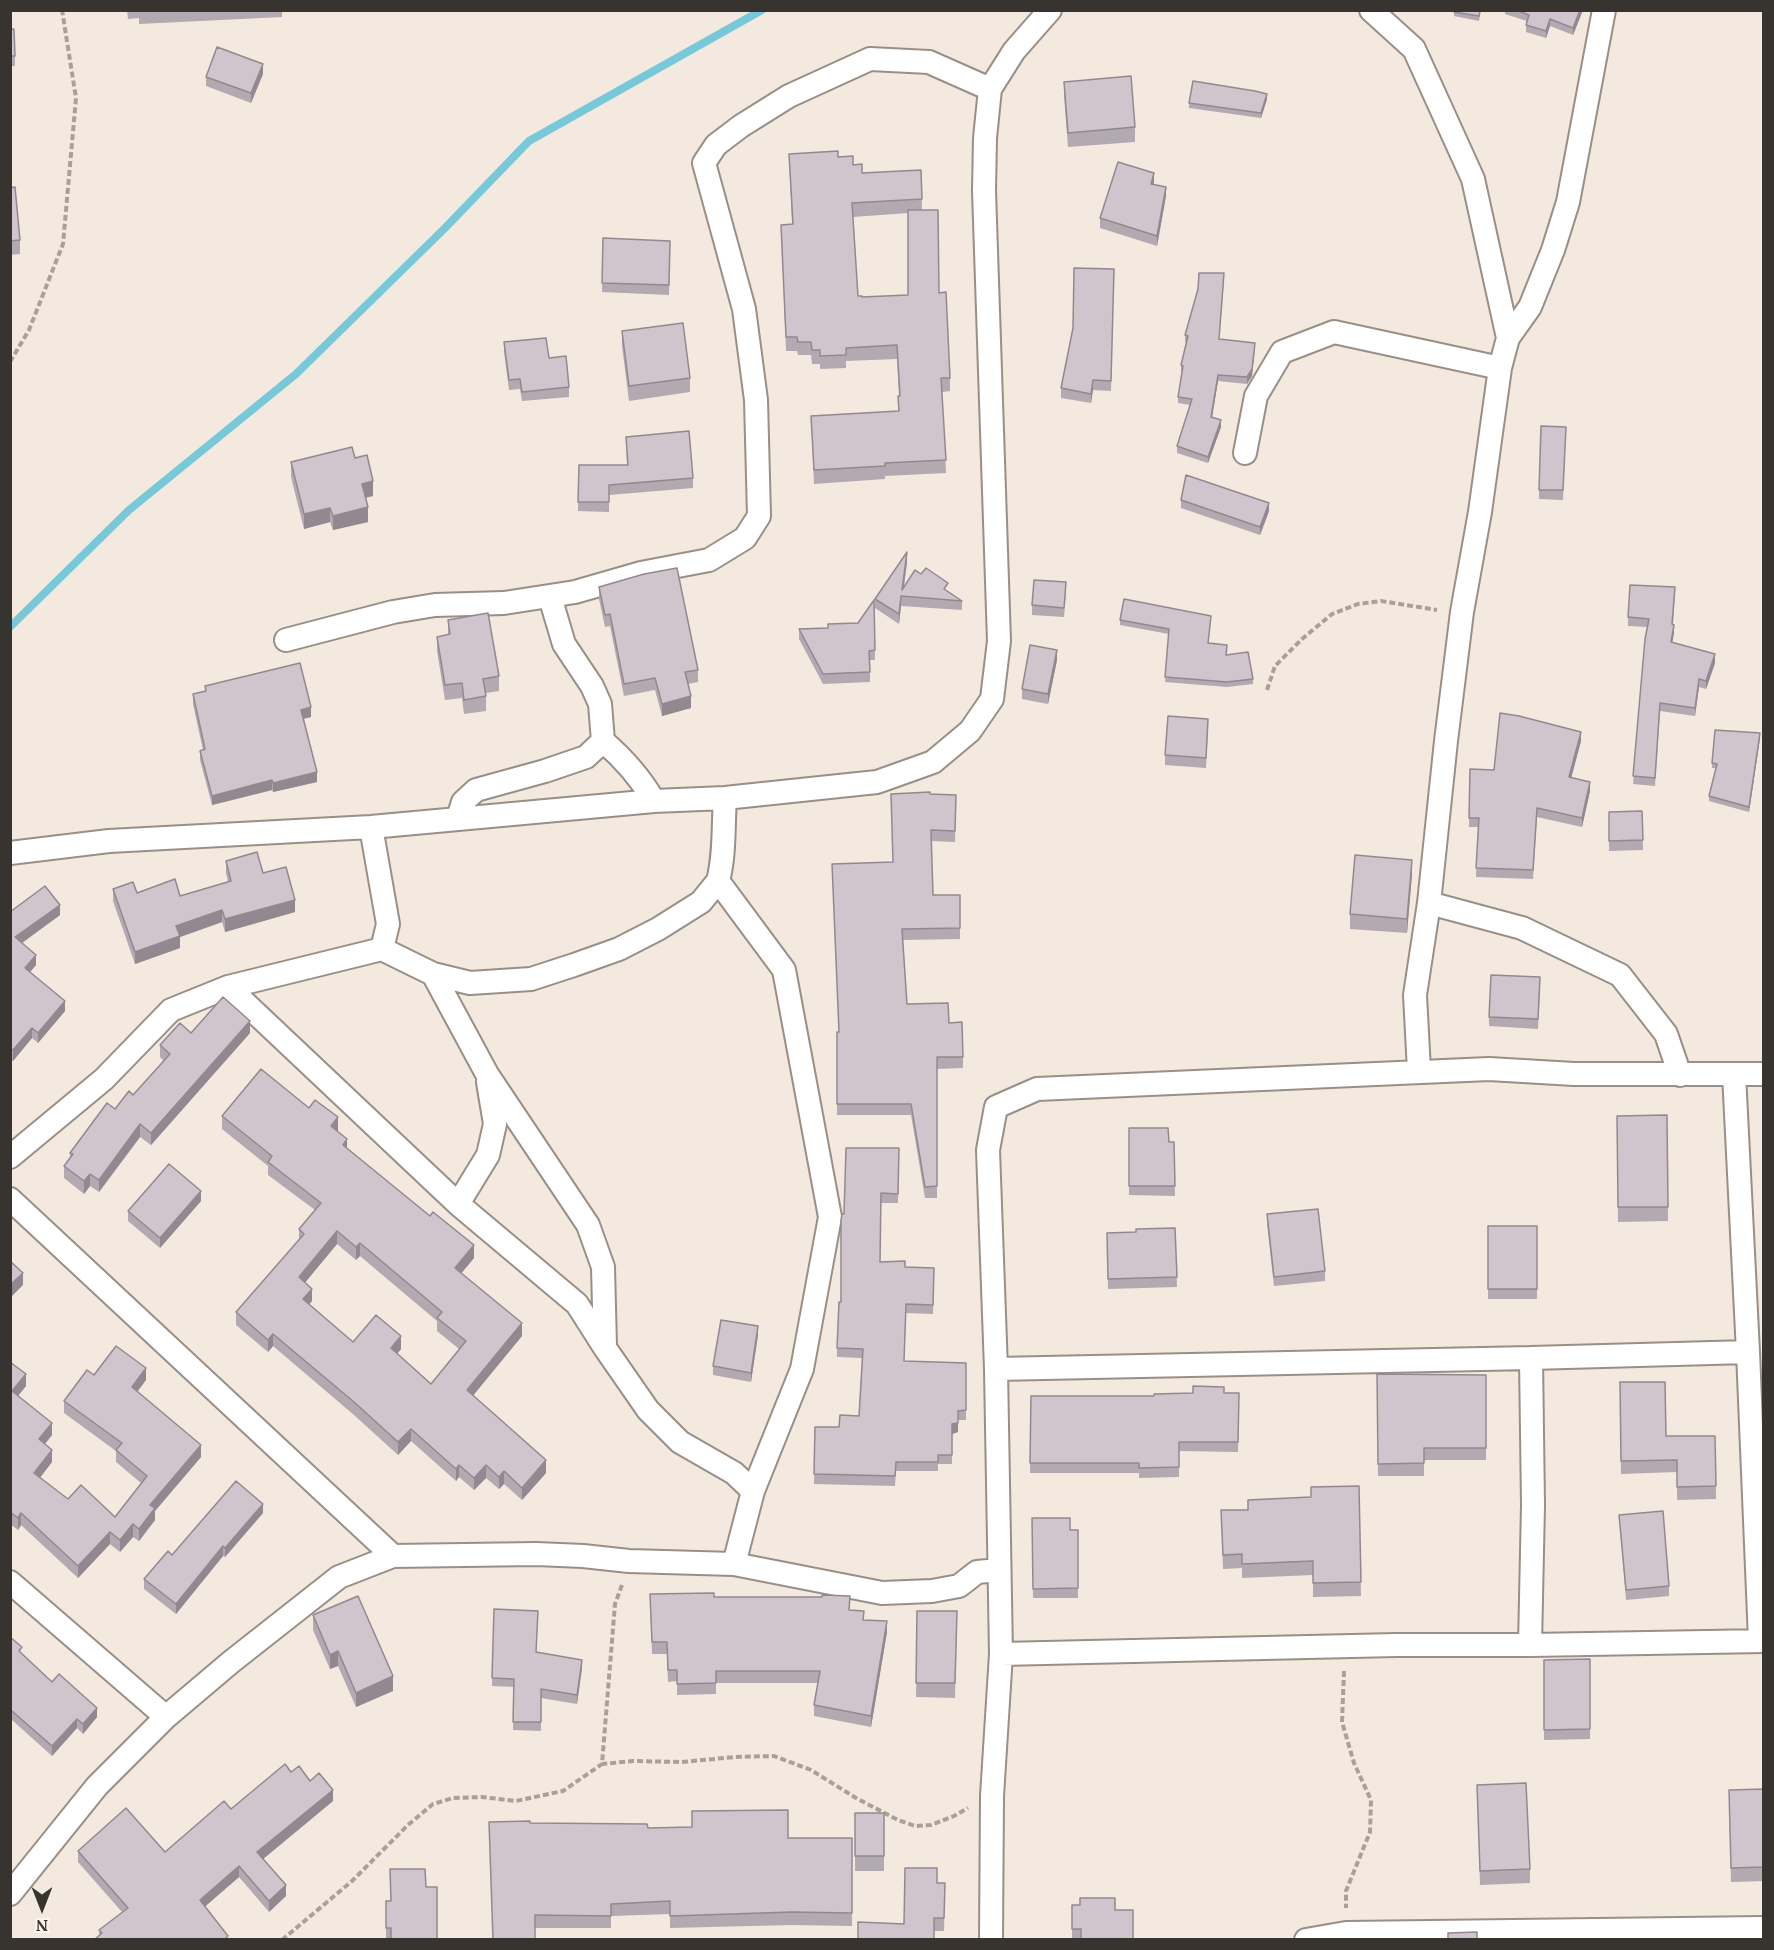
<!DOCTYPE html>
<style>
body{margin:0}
#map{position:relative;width:1774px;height:1950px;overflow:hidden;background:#f3e9de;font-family:"PT Serif",serif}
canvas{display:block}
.frame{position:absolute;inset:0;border:12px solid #37332f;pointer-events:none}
.north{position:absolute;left:12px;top:1878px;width:60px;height:60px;-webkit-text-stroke:4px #fff6ee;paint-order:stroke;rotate:180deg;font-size:16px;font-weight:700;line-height:24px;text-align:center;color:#37332f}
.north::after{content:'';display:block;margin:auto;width:21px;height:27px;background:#37332f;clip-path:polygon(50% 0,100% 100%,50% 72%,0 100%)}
</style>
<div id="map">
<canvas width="1774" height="1950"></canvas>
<div class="frame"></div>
<div class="north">N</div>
</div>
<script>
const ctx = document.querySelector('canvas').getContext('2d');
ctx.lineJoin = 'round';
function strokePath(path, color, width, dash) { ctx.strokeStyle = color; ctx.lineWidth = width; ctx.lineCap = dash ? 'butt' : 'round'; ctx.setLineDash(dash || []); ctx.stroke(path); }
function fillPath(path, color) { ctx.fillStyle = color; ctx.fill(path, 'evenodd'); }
strokePath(new Path2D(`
 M10,627L129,510L296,374L444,229L529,141L762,10`), '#77c9da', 8);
const minor = new Path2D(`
 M1371,10L1414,49L1473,179L1508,338
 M1245,453L1256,396L1282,352L1334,332L1500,368
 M550,597L564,644L592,686L600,704L603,741C624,759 640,777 654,801
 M286,640L393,612L435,605L504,603L575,592L641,573L709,560L745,538L759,516L756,400L744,309L704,163L716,145L741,126L789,96L870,59L929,62L990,89
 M458,818L463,802L476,790L545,771L586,757L603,741
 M10,853L109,841L371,827L654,801L725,798L877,782L933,762L970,731L992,699L999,641L984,191L985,138L990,89L1014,51L1050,10
 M718,881C725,854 723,826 725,798
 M1429,903L1522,928L1620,975L1666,1034L1680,1075
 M382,949L433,974L470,983L531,979L574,965L619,949L658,929L701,902L718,881L784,970L830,1217L802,1369L753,1491L734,1564
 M433,974L487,1074L588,1225L603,1267L605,1346
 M228,987L458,1204L577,1304L605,1348L648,1410L680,1442L734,1473L753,1491
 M1419,1071L1415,995L1429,903L1446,741L1462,612L1480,512L1500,368L1508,338L1530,307L1553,250L1568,202L1604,10
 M1734,1074L1748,1352
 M10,1157L104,1079L171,1010L228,987L382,949L388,924L371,827
 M10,1199L393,1556
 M458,1204L488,1155L495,1124L488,1082
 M1531,1358L1748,1352L1760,1640
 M996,1369C1175,1367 1353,1361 1531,1358L1533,1505L1530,1645
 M10,1582L166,1717
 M1001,1654L1396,1645H1530L1764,1641
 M10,1894L97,1786L166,1717L231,1662L339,1577L393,1556L536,1554L583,1556L629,1561L734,1564L882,1593L932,1591L959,1586L977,1572L999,1570
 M991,1940L992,1796L1001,1654L996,1369L988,1150L996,1107L1037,1089L1489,1069L1574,1074H1764
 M1306,1940L1346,1933L1764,1928`);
strokePath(minor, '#998f86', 26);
strokePath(new Path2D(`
 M10,362L29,330L63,244L76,98L62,10
 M1267,690L1275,666L1302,639L1332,614L1358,604L1381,601L1437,610
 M622,1585L615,1604L602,1764L633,1761L682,1762L735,1757L774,1756L811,1770L856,1798L898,1820L915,1826L931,1825L954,1816L968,1808
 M1344,1671L1342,1722L1354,1763L1371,1800L1370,1832L1346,1891V1908
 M282,1940L352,1881L408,1825L433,1804L453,1798L482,1797L516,1801L563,1791L602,1764`), '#a9a199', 4, [6, 3]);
strokePath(minor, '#fff', 22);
fillPath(new Path2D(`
 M127,10H282V17L139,24V18L128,19Z
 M1454,10H1481L1479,21L1454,16Z
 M1505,10H1583L1573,35L1550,26L1546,38L1526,32V25L1527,21L1505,14Z
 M10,29L15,56V66H10Z
 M263,74L251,103L206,86V77Z
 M1064,82L1135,127V142L1068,147L1064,96Z
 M1267,99L1261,118L1189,108V103Z
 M789,154L838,157L853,165L862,173L921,170L922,210L939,293L950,378V391L942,392L946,473L885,476V479L814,484L811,416L898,411V396H899L897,359L846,361V368L820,369V364H812L811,355H798L797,351H786L781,225L792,224ZM908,213V295L862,297L858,296L853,217Z
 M1154,182L1153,185L1166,196L1157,246L1100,228V218Z
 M10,188L20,240V254L10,255Z
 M603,238L670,250L669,295L602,292Z
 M1114,269L1111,391L1093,390L1091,403L1061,398V388Z
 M1224,280L1219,339L1255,349L1252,376L1247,384L1218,381L1212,417L1221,427L1208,463L1177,453V446L1190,405L1178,403V397L1182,372H1181V365L1186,342H1185V335Z
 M622,331L690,378V392L629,401L622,346Z
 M504,342L549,358L569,387V397L522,401L520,389L509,390L504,352Z
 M1566,427L1563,500L1539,499V490Z
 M626,437L693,478V488L609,495V512L578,511L579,465H627Z
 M355,458L373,496L366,498L368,522L333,530L330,522L304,529L291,477V462Z
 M1181,500L1269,511L1260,535L1181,508Z
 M907,562L904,587L948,591L962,601V610L901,606L899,624L875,608V599Z
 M599,587L698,670V682L688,684L691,708L662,716L655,690L624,696L610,626L605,627L599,599Z
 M1066,592L1064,617L1032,615V605Z
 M1675,595L1673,624L1674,633L1672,642L1715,663L1706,689L1699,687L1695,716L1660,711L1655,786L1633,784L1647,627L1628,626V617Z
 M874,600L875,660H870V682L823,684L799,639V629L828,628L858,623Z
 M448,620L499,676V691L486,693V711L464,714L462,698L445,700L437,651V637L448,635Z
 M1120,620L1211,621L1208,644L1226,655L1253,679V684L1227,687L1165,682L1169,634L1120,625Z
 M1057,660L1048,704L1022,699V689Z
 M205,686L311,717L304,719L317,782L273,792L272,790L212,805L200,760V751L203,750L193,704V694L205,691Z
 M1208,729L1206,768L1165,765V755Z
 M1760,738L1749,812L1709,801V796L1716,768H1712V763Z
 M1581,741L1571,778L1590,791L1582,827L1537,817L1533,879L1476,877L1478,827H1469L1470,769L1494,770Z
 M930,794L956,795L955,842L931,841L933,895H960V939L903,940L907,1004L949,1023L963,1057V1068L937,1069V1198H925L911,1115H837V1032H839L832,864L892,862Z
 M1642,811L1643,850L1609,851V812Z
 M226,861L263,873L295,912L225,932L222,922L180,937V948L135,964L113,901V889L137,893L180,896L228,882L226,873Z
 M1412,874L1407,933L1350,929V914Z
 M10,912L60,915L22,943L36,965L30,972L65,1011L38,1043L32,1038L13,1061L10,1059Z
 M1540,987L1538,1029L1489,1026V1017Z
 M191,1033H250L151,1145L140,1137L99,1192L90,1186L84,1194L64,1178V1166L70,1157V1153L115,1109L133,1095L164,1061L160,1057V1045Z
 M309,1108L338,1130L337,1131L347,1148L474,1258L461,1273L522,1336L473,1395L546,1473L522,1500L504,1484L499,1489L486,1478L474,1490L459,1477L456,1481L411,1441L398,1455L354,1415L273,1346L268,1352L236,1325V1312L299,1240V1229L315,1210L268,1175V1166L222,1129V1116ZM337,1244L356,1260L360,1256L437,1321V1331L459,1349L431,1384L397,1354L401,1349L353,1342L309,1304L312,1301L305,1282Z
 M1667,1115L1668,1221L1618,1222L1617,1116Z
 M1129,1128L1169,1142H1174L1175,1196L1129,1195Z
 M899,1148L898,1203H881L880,1262L905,1267L934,1268L933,1314L906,1313L904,1361L966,1363V1420H958V1432L952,1434V1464H938V1471H896L895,1486L814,1484L815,1427H839L859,1416L862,1358L837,1357V1348L841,1302L844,1214Z
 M201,1201L160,1248L128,1221V1211Z
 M1267,1214L1325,1271V1281L1274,1286L1267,1224Z
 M1488,1226H1537V1299H1488Z
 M1175,1228L1177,1287L1108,1289L1107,1233L1136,1232Z
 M758,1335L751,1382L713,1375V1366Z
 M10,1362L26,1386L18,1396L52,1435L45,1444L52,1462L40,1478L68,1499L115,1517L141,1483L116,1462V1451L64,1413V1401L94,1375L146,1380L137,1391L201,1457L155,1511V1520L139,1541L133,1537L120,1552L110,1544L78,1578L21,1525L18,1530L10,1524Z
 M1377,1374L1486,1375V1460H1424V1476H1378Z
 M1620,1382L1666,1436H1715L1716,1499L1677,1500V1472L1621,1474Z
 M1224,1393H1239L1238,1452L1179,1451V1477L1139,1478V1473H1030L1031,1396H1154Z
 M1359,1486L1361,1596L1313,1597V1575L1242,1578V1568L1223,1569L1221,1510H1248L1311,1497Z
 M263,1513L225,1557L223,1556L176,1614L144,1589V1579L172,1555Z
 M1619,1515L1669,1586V1596L1626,1600Z
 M1032,1518L1070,1530H1078V1598H1033Z
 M650,1594L714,1597L850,1610L864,1620L887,1632L871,1727L814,1716V1705L818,1683H716V1694L677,1695V1681L668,1682L667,1654H652Z
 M494,1609L537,1652L582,1668L577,1704L541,1698V1731L513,1730L514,1687L492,1686Z
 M917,1611H957L955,1698L916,1697Z
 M313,1615L393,1691L356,1707L338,1666L330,1669L313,1630Z
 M10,1637L22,1654L52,1682L97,1717L83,1734L77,1728L52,1756L12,1720L10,1722Z
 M1590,1659V1739L1544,1740V1660Z
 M291,1772L310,1781L333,1801L263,1859L286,1896L269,1912L239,1877L205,1906L228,1940L99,1935V1930L122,1912L78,1862V1851L165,1852L231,1809Z
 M1477,1785L1530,1869V1883L1480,1885Z
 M1764,1789V1881L1731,1882L1729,1804Z
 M855,1813H884V1871H855Z
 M530,1823L648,1828L788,1838H852V1926L792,1925L670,1928V1914L611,1916V1928H535Z
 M937,1883H945L944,1931H934L904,1924Z
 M426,1887L437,1940H386V1901H390Z
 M1080,1898L1081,1939H1072V1905H1080Z`), '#b3a9b0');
fillPath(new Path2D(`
 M1580,10H1583L1573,35V28Z
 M1550,19V26L1546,38V31Z
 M263,64V74L251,103V93Z
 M1267,94V99L1261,118V113Z
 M1154,173V182L1151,194V184Z
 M1166,187V196L1157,246V236Z
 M1255,343L1252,376L1247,384V377Z
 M1218,375V381L1211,424V417Z
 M1093,380V390L1091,403V394Z
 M1221,420V427L1208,463V457Z
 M373,481V496L362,498V484Z
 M1269,503V511L1260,535V527Z
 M368,507V522L333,530V516Z
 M330,508V522L304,529V514Z
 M907,552V562L902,599V590Z
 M901,596V606L899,624V614Z
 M1674,625V633L1671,650V642Z
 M1057,650V660L1048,704V694Z
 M1715,654V663L1706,689V681Z
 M1699,679V687L1695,716V708Z
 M691,696V708L662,716V704Z
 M311,707V717L301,719V710Z
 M1581,732V741L1569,786V777Z
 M1760,733V738L1749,812V807Z
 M317,772V782L273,792V783Z
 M272,780V790L212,805V796Z
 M1590,782V791L1582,827V818Z
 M1412,860V874L1407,933V919Z
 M295,900V912L225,932V919Z
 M60,905V915L15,948V937Z
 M222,910V922L180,937V948L135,964V952L176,926Z
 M36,955V965L25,978V968Z
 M65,1001V1011L38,1043V1033Z
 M250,1021V1033L151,1145V1133Z
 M32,1028V1038L13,1061V1050Z
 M338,1117V1130L331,1139V1126Z
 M140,1124V1137L99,1192V1180Z
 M347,1139V1152L343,1145Z
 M90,1174V1186L84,1194V1181Z
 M201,1191V1201L160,1248V1238Z
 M337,1231V1244L299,1290V1277Z
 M360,1243V1256L356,1260V1247Z
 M474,1245V1258L455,1281V1268Z
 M23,1273V1285L10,1298V1285Z
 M312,1289V1301L303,1312V1299Z
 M522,1323V1336L467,1403V1390Z
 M758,1326V1335L751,1382V1373Z
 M273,1334V1346L268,1352V1340Z
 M401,1336V1349L391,1361V1348Z
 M146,1368V1380L132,1399V1387Z
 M26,1374V1386L12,1403V1391Z
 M52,1423V1435L39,1451V1439Z
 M958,1423V1432L952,1434V1424Z
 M411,1429V1441L398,1455V1442Z
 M201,1445V1457L155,1511V1520L139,1541V1529L150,1505Z
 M52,1450V1462L34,1485V1473Z
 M546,1460V1473L522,1500V1488Z
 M459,1465V1477L456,1481V1469Z
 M486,1465V1478L474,1490V1478Z
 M504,1471V1484L499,1489V1477Z
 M263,1504V1513L225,1557V1548Z
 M21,1513V1525L18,1530V1518Z
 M133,1524V1537L120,1552V1540Z
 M110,1532V1544L78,1578V1566Z
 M223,1546V1556L176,1614V1604Z
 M887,1621V1632L871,1727V1716Z
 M338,1651V1666L330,1669V1655Z
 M582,1660V1668L577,1704V1695Z
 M393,1676V1691L356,1707V1693Z
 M97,1708V1717L83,1734V1724Z
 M12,1711V1720L10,1722V1712Z
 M77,1719V1728L52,1756V1746Z
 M333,1790V1801L257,1864V1852Z
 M239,1866V1877L200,1911V1900Z
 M286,1885V1896L269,1912V1901Z`), '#928990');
const building = new Path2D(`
 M1454,10H1480L1479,16L1454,12Z
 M1516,10H1580L1573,28L1550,19L1546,31L1526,25L1529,15Z
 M10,29H14L15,56H10Z
 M217,47L263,64L251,93L206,77Z
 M1131,76L1135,127L1068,133L1064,82Z
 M1193,81L1255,91L1267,94L1261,113L1189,103Z
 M838,151V157L853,156V165L862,164V173L921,170L922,199L852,203L858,296H862V297L908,295V210H938L939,293L946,292L950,378H941L946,460L885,463V466L814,470L811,416L899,411L898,396H900L897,345L846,348V355L820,356V350H812L811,342H798L797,337H786L781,225L793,224L789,154Z
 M1118,162L1154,173L1151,184L1166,187L1157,236L1100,218Z
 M15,187L20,240L10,241V188Z
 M603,238L670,241L669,285L602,283Z
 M1074,268L1114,269L1111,381L1093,380L1091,394L1061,388L1073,328Z
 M1199,273H1224L1219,339L1255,343L1252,369L1247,377L1218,375L1211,417L1221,420L1208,457L1177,446L1192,399L1178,397L1183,366L1181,365L1188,336L1185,335L1198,289Z
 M683,323L690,378L629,386L622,331Z
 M546,338L549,358L566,356L569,387L522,392L520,379L509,380L504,342Z
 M1541,426L1566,427L1563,490H1539Z
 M689,431L693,478L609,485V502H578L579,465H628L626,437Z
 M352,447L355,458L367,455L373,481L362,484L368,507L333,516L330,508L304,514L291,462Z
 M1186,475L1269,503L1260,527L1181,500Z
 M907,552L902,590L915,570L921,574L926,568L948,583L944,589L962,601L901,596L899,614L875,599Z
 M677,568L698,670L685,672L691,696L662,704L655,678L624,684L610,614L605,615L599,587L644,574Z
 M1034,580L1066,582L1064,608L1032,605Z
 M1630,585L1675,587L1672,624L1674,625L1671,642L1715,654L1706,681L1699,679L1695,708L1660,703L1655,778L1633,776L1645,639L1649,619L1628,617Z
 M1124,599L1211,616L1208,643L1227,645L1226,655L1248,652L1253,679L1227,682L1165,677L1169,629L1120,620Z
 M874,600L875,650L869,651L870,672L823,674L799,629L828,628V624L858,623Z
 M488,613L499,676L483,679L486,696L464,700L462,683L445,685L437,637L450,634L448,620Z
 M1030,645L1057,650L1048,694L1022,689Z
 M300,663L311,707L301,710L317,772L273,783L272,780L212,796L200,751L205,749L193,694L206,691L205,686Z
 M1500,713L1519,716L1581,732L1569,777L1590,782L1582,818L1537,808L1533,870L1476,868L1479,818H1469L1470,769L1494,770Z
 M1168,716L1208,719L1206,758L1165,755Z
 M1715,730L1760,733L1749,807L1709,796L1717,764L1712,763Z
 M930,792V794L956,795L955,831L931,830L933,895H960V928L902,929L907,1004L948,1003L949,1023L962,1022L963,1057H937V1186L925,1187L911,1104H837V1032H839L832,864L893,862L891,794Z
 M1642,811L1643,840L1609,841V812Z
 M257,852L263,873L286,867L295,900L225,919L222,910L176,926L180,936L135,952L113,889L133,882L137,893L175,879L180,896L231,881L226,861Z
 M1355,855L1412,860L1407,919L1350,914Z
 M45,886L60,905L15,937L36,955L25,968L65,1001L38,1033L32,1028L13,1050L10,1048V912Z
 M1491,975L1540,977L1538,1019L1489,1017Z
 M223,997L250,1021L151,1133L140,1124L99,1180L90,1174L84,1181L64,1166L73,1154L70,1153L107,1103L115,1109L129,1091L133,1095L170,1054L160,1045L180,1023L191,1033Z
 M261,1069L309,1108L315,1100L338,1117L331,1126L347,1139L343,1145L430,1216L433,1212L474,1245L455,1268L522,1323L467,1390L546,1460L522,1488L504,1471L499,1477L486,1465L474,1478L459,1465L456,1469L411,1429L398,1442L354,1402L273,1334L268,1340L236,1312L304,1234L299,1229L321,1203L268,1162L272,1156L222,1116ZM337,1231L356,1247L360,1243L442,1312L437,1318L466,1341L431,1384L391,1348L401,1336L376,1315L353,1342L303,1299L312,1289L299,1277Z
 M1667,1115L1668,1207H1618L1617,1116Z
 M1129,1128H1168L1169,1142H1174L1175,1186H1129Z
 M846,1148H899L898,1194L881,1193L880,1262L905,1261V1267L934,1268L933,1305L906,1304L904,1361L966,1363V1410L958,1411V1423L952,1424V1455H938V1462H896L895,1476L814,1474L815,1427H839L840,1415L859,1416L863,1349L837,1348L839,1302H841V1220L842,1214H844Z
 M169,1164L201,1191L160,1238L128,1211Z
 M1318,1209L1325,1271L1274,1277L1267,1214Z
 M1488,1226H1537V1289H1488Z
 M1175,1228L1177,1277L1108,1279L1107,1233L1136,1232V1229Z
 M10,1261L23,1273L10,1285Z
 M721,1320L758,1326L751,1373L713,1366Z
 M116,1346L146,1368L132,1387L201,1445L150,1505L155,1508L139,1529L133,1524L120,1540L110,1532L78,1566L21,1513L18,1518L10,1512V1362L26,1374L12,1391L52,1423L39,1439L52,1450L34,1473L68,1499L81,1485L115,1517L147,1476L116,1450L122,1443L64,1401L87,1370L94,1375Z
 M1377,1374L1486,1375V1448H1424V1463L1378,1464Z
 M1620,1382H1665L1666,1436H1715L1716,1486L1677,1487V1460L1621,1461Z
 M1193,1386L1224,1387V1393H1239L1238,1442H1179V1467L1139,1468V1463H1030L1031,1396H1154V1394L1193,1393Z
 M236,1481L263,1504L225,1548L223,1546L176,1604L144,1579L168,1551L172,1555Z
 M1359,1486L1361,1582L1313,1583V1561L1242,1564V1554L1223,1555L1221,1510H1248V1500L1311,1497V1487Z
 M1663,1511L1669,1586L1626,1590L1619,1515Z
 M1032,1518H1070V1530H1078V1588L1033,1589Z
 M714,1593V1597H822V1595L850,1596L849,1610L864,1611L863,1620L887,1621L871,1716L814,1705L820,1671H716V1683L677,1684V1670H668L667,1642H652L650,1594Z
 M358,1596L393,1676L356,1693L338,1651L330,1655L313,1615Z
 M494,1609L538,1611L536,1652L582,1660L577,1695L541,1689V1722H513L514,1679L492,1678Z
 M917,1611H957L955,1683H916Z
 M10,1637L22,1647L19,1651L52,1682L59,1674L97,1708L83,1724L77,1719L52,1746L12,1711L10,1712Z
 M1590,1659V1729L1544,1730V1660Z
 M285,1764L291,1772L299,1766L310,1781L319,1773L333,1790L257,1852L286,1885L269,1901L239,1866L200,1900L228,1936L224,1940H94L102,1933L99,1930L128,1908L78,1851L126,1808L165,1852L224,1801L231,1809Z
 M1526,1783L1530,1869L1480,1871L1477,1785Z
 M1764,1789V1867L1731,1868L1729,1790Z
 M788,1810V1838H852V1913L792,1912L670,1916V1901L611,1904V1916L535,1915V1940H493L489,1822L530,1821V1823L647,1824L648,1828L692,1827V1811Z
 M855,1813H884V1856H855Z
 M905,1868H937V1883H945L944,1918H934V1940H858V1922L904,1924Z
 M390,1869H425L426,1887H437V1940H391V1928H386V1901H391Z
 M1080,1898H1115V1910H1133V1940H1081V1929H1072V1905H1080Z
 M1477,1932V1940H1448V1933Z`);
fillPath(building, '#d0c4cd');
strokePath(building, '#928990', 1.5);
</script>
